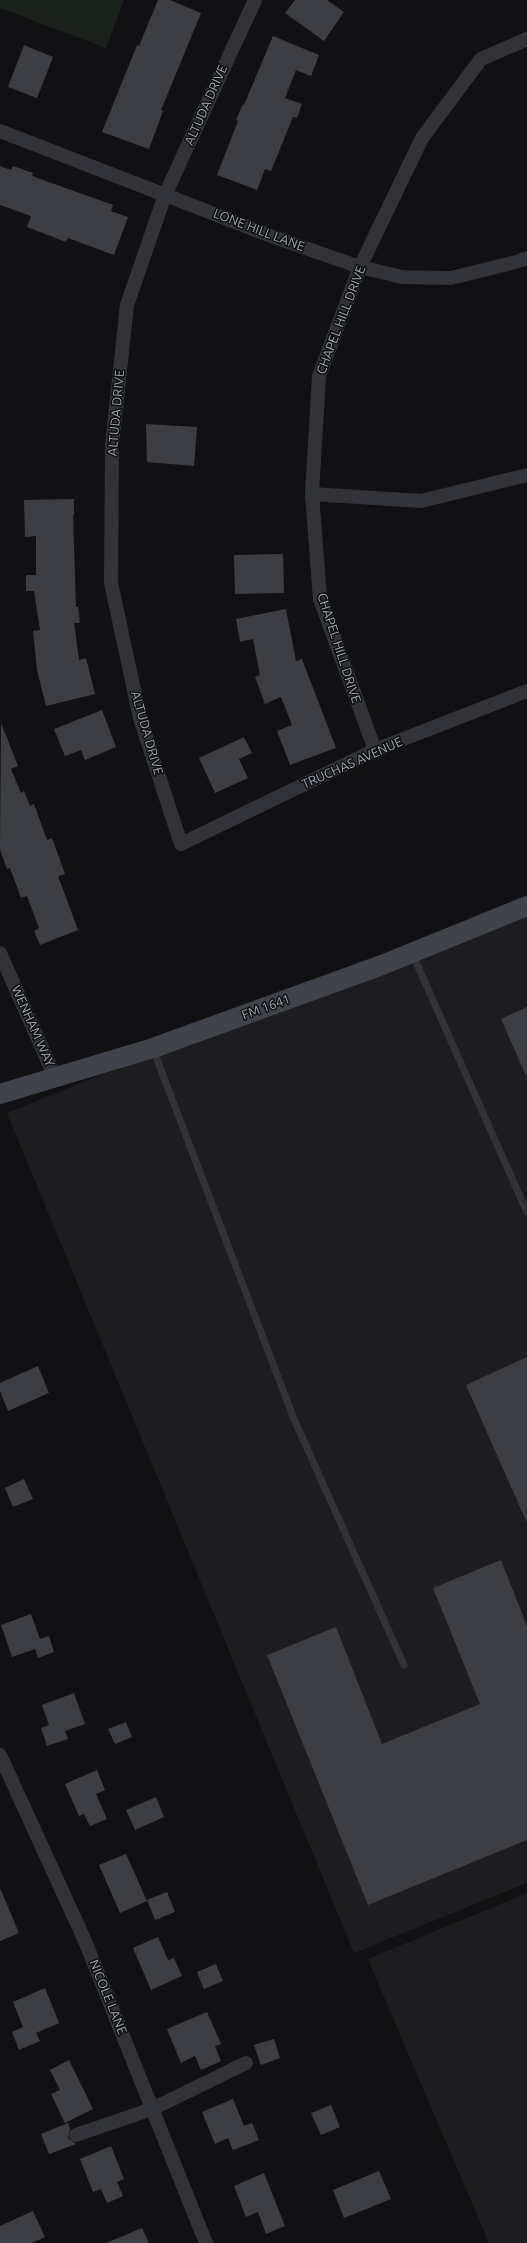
<!DOCTYPE html>
<style>
body{margin:0}
canvas{display:block;background:#111113}
</style>
<canvas width="527" height="2243"></canvas>
<script>
const ctx = document.querySelector('canvas').getContext('2d');
ctx.lineJoin = 'round';
function fillPath(path, color) { ctx.fillStyle = color; ctx.fill(path, 'evenodd'); }
function strokePath(path, color, width, dash) { ctx.strokeStyle = color; ctx.lineWidth = width; ctx.lineCap = dash ? 'butt' : 'round'; ctx.setLineDash(dash || []); ctx.stroke(path); }
function drawText(font, color, halo, rows, align = 'center') {
  ctx.font = font + ' Ubuntu,sans-serif'; ctx.lineWidth = 3; ctx.setLineDash([]); ctx.textBaseline = 'middle'; ctx.strokeStyle = halo; ctx.fillStyle = color; for (const [text, x, y, turn = 0] of rows) {
    ctx.save(); ctx.translate(x, y); ctx.rotate((+turn || 0) * Math.PI / 180); ctx.textAlign = isNaN(turn) ? turn : align; if (halo) ctx.strokeText(text, 0, 0); ctx.fillText(text, 0, 0); ctx.restore();
  }
}
fillPath(new Path2D(`
 M527,902V1883L354,1953L7,1113Z
 M527,1893V2243H489L368,1959Z`), '#1d1d20');
fillPath(new Path2D(`
 M0,0H124L106,48L0,8Z`), '#19211a');
fillPath(new Path2D(`
 M158,0H170L201,13L161,110L163,111L149,149L102,132L137,45L139,46Z
 M295,0H327L344,12L324,41L285,13Z
 M273,36L319,55L311,76L296,70L285,98L302,104L297,118L293,117L271,171L265,169L257,190L217,175L238,121L236,120L243,104L244,105Z
 M24,45L53,57L37,98L8,87Z
 M0,166L11,170L13,166L33,173L32,176L113,205L111,211L128,217L114,255L68,238L66,242L27,227L31,216L0,205Z
 M146,424L197,427L194,466L147,462Z
 M74,499V515H73L76,607H78L80,623H74L79,660L86,658L95,694L46,706L37,670L33,631L40,630L34,591H26V575H36V536L25,537L24,500Z
 M283,554L284,593L235,594L234,555Z
 M286,609L296,661L302,659L336,748L290,765L277,731L292,725L281,697L265,704L255,677L260,675L253,639L240,642L236,619Z
 M102,710L116,747L85,760L81,750L65,756L54,729Z
 M1,723L18,766L11,769L21,793L24,791L30,806L34,804L47,840L52,838L65,874L58,876L78,930L40,945L34,931L39,928L27,896L21,898L10,868L7,869L0,850Z
 M244,737L252,753L239,759L248,778L215,793L199,758Z
 M527,1007V1078L501,1019Z
 M527,1357V1523L466,1385Z
 M38,1366L49,1393L8,1411L0,1391V1383Z
 M24,1479L33,1499L13,1507L5,1488Z
 M501,1560L527,1626V1840L368,1905L267,1655L336,1627L382,1744L480,1704L433,1588Z
 M31,1614L40,1639L49,1636L54,1652L38,1658L35,1649L12,1657L1,1625Z
 M74,1693L85,1724L65,1731L68,1739L47,1746L41,1728L49,1725L42,1705Z
 M126,1722L132,1737L115,1744L108,1729Z
 M97,1770L105,1790L96,1794L107,1819L90,1826L84,1814L79,1816L65,1784Z
 M156,1797L164,1817L135,1830L126,1810Z
 M126,1854L147,1901L120,1913L99,1865Z
 M0,1888L19,1933L0,1941Z
 M167,1892L175,1912L155,1920L147,1900Z
 M158,1937L168,1960L174,1958L182,1976L151,1990L133,1948Z
 M216,1964L223,1981L204,1989L197,1972Z
 M45,1988L59,2023L36,2033L40,2041L19,2050L12,2032L23,2027L13,2002Z
 M207,2012L221,2044L215,2046L221,2061L201,2070L195,2056L181,2063L167,2029Z
 M274,2039L280,2058L261,2065L254,2045Z
 M69,2060L93,2109L65,2123L51,2094L60,2090L50,2070Z
 M233,2099L244,2126L252,2123L259,2140L233,2150L228,2138L215,2144L202,2112Z
 M331,2105L340,2127L321,2135L311,2113Z
 M68,2123L70,2129L68,2138L76,2144L49,2154L41,2134Z
 M111,2146L124,2179L117,2182L123,2196L107,2203L101,2189L93,2192L80,2159Z
 M379,2171L391,2199L344,2218L333,2190Z
 M264,2173L285,2226L266,2234L258,2212L246,2217L234,2186Z
 M33,2211L45,2237L32,2243H0V2226Z
 M142,2228L149,2243H106Z`), '#3d3e43');
strokePath(new Path2D(`
 M412,953L527,1212
 M153,1049L294,1419L404,1665`), '#323339', 7);
strokePath(new Path2D(`
 M255,0L165,195L127,305L112,445L111,583L140,718L181,844L375,750L527,691
 M0,131L271,236L360,267L402,277L451,278L516,262L527,258
 M312,494L421,501L527,475
 M375,750L320,599L312,494L319,376L360,267L422,138L481,59L527,39
 M0,953L55,1077
 M0,1755L85,1941L206,2243
 M76,2135L152,2109L246,2063`), '#323339', 14);
strokePath(new Path2D(`
 M0,1094L153,1048L382,965L527,906`), '#404349', 20);
drawText('13px', '#a1a8b5', '#0c0d0e', [
 ["ALTUDA DRIVE",206,105,-66],
 ["LONE HILL LANE",259,230,21],
 ["CHAPEL HILL DRIVE",341,320,-69],
 ["ALTUDA DRIVE",116,413,-85],
 ["CHAPEL HILL DRIVE",339,648,72],
 ["ALTUDA DRIVE",147,733,74],
 ["TRUCHAS AVENUE",352,763,-24],
 ["FM 1641",266,1007,-20],
 ["WENHAM WAY",33,1026,66],
 ["NICOLE LANE",108,1997,68]
]);
</script>
